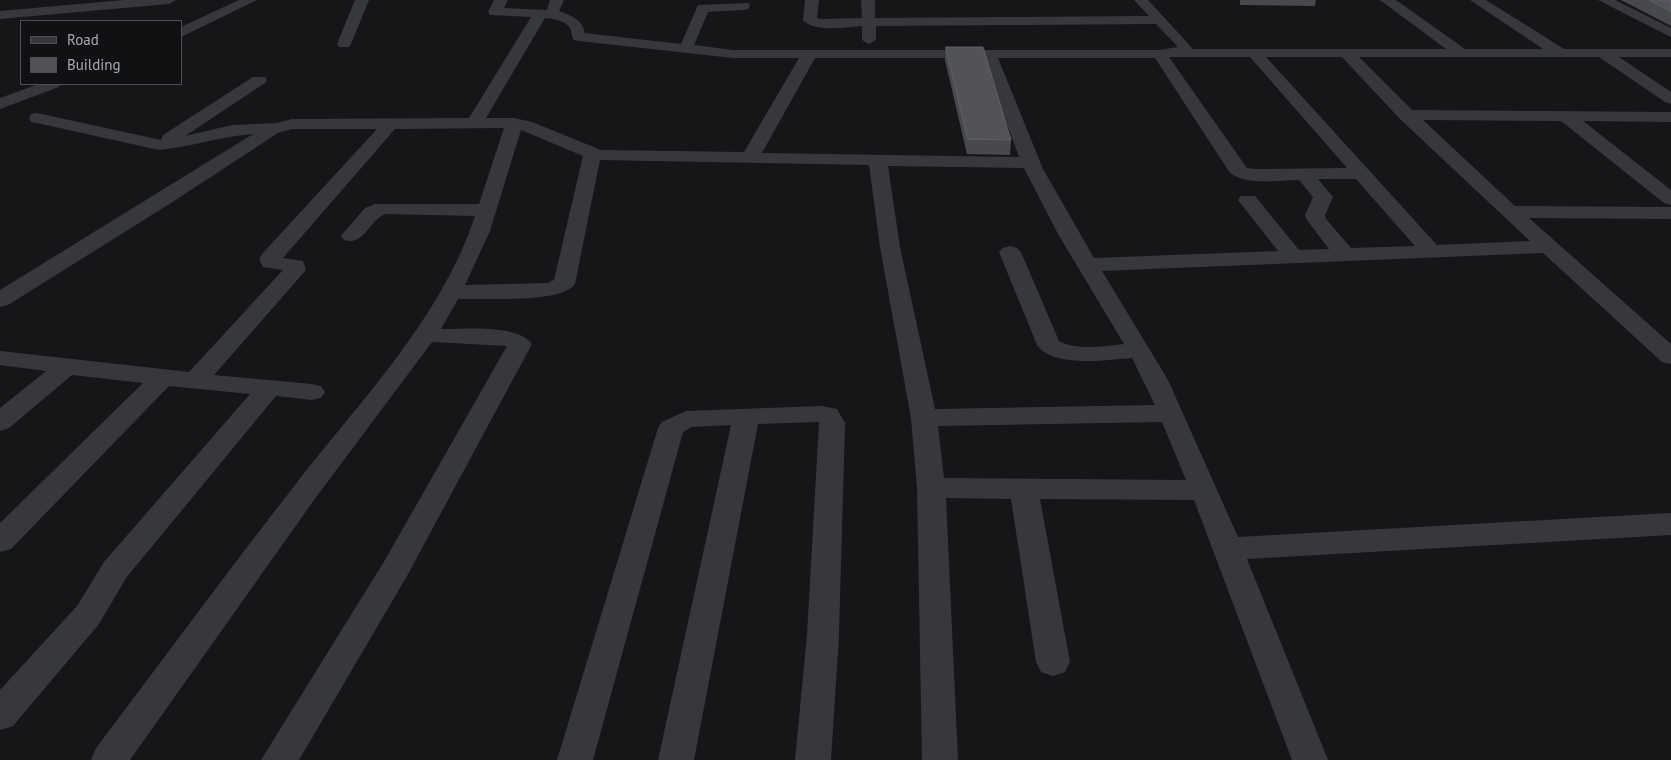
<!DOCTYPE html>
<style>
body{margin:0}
#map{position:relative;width:1671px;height:760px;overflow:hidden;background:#161618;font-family:"PT Sans",sans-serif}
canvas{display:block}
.legend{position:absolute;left:20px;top:20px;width:162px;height:65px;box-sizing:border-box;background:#111113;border:1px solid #4d4f55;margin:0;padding:6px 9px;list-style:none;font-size:15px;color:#a8adb8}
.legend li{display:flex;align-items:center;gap:10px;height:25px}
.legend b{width:25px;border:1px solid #4d4f55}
</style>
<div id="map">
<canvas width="1671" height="760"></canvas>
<ul class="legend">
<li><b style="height:6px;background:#37383d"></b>Road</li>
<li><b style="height:14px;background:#525359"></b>Building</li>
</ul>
</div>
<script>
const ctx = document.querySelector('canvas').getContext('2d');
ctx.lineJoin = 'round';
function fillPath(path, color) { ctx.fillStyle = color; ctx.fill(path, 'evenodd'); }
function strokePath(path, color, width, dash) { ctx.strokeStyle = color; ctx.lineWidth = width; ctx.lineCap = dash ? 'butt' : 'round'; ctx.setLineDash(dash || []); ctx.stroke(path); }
fillPath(new Path2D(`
 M124,0H176L169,4L0,19V11Z
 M239,0H257L181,37V27Z
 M355,0H369L351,44L349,47H339L337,44Z
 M494,0H508L504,8L547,10L550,0H564L559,11C572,16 582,19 585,33L681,44L698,5L748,3L750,6L748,9L743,10L708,12L694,45L733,50H1159L1178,47L1156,24L876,26V40L869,44L862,40V26C846,27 814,33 803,20L805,0H819L817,18L820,19L862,18L861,0H875V18L1149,16L1134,0H1148L1193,49H1446L1380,0H1396L1465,49H1543L1470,0H1486L1564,49H1671V57H1619L1671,92V104L1665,102L1599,57H1359L1412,110L1671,112V122L1583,121L1671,190V205L1664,203L1561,121L1423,120L1515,206L1671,207V219L1529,218L1671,344V364L1662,362L1543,253L1102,271L1168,380L1238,537L1671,513V535L1247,559L1328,760H1292L1194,500L1040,499L1070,662L1065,672L1053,676L1041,672L1036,662L1011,499L946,498L958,760H922L917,488L911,418L880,247L869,165L600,160L575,284C561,304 483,298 458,299L441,329C464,329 518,324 532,344L407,576L299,760H261L385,560L507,346L432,342L314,500L130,760H91L96,748C162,661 227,572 295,485C360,401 441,319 475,216L385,214C368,221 365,246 344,240L341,236L344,232L365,208L375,204H479L504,128L395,129L283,258L303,261L306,270L214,375L312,384L321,386L325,392L321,398L312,400L276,396L126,578L99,624L13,726L0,730V690L77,606L104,562L250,394L169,386L11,549L0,552V523L143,383L72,375L9,428L0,431V408L46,371L0,365V351L189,372L283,270L263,267L259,259L262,254L377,129H292L278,133L171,203L8,305L0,307V290L253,134C221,136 191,147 159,150L37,123L31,122L29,118L31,114L37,113L161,140L163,135L253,77H265L267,80L265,83L185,136L232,125L277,123L292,119L469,118L531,17L490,15L488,12ZM545,18C552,18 566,21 570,28C572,32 571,36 574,40L579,41L733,58H799L744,152L601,150L532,122L514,118H486ZM1169,57H1250L1347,168L1257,169L1247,168ZM1266,57H1342L1400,119L1530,241L1437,245ZM815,58H983L1019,157L762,153ZM998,58H1155L1230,173C1248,186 1279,180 1299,180L1313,197L1305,215L1307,220L1329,249L1299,250L1255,196H1241L1238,200L1278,251L1094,258L1043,169ZM521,130L583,156L554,280L547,283L465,285L490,231ZM888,166L1024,168L1058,234L1124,344C1104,346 1078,351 1059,341L1021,252L1017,248L1010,246L1003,248L999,252L1037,345C1053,368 1107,360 1132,358L1155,405L935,409L900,247ZM1318,179H1356L1415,246L1351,248L1326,219L1325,215L1333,197ZM1162,422L1186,480L944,478L938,426Z
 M1598,0H1615L1671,28V37Z
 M39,84H61L59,87L0,109V98Z
 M821,406L837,409L845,423L839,635L831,760H795L807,635L819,422L758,424L694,760H658L731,425L692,427L683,432L593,760H557L658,428L662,422L686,411Z`), '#37383d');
fillPath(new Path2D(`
 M1240,0H1316L1315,6L1240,5Z
 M1621,0H1671V26Z
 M946,47L1011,140L1010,155L967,154L945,60Z`), '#47494d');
const building = new Path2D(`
 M1650,0H1671V11Z
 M946,47H983L1011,140L968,139Z`);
fillPath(building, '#525359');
strokePath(building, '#5f6168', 1);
</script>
